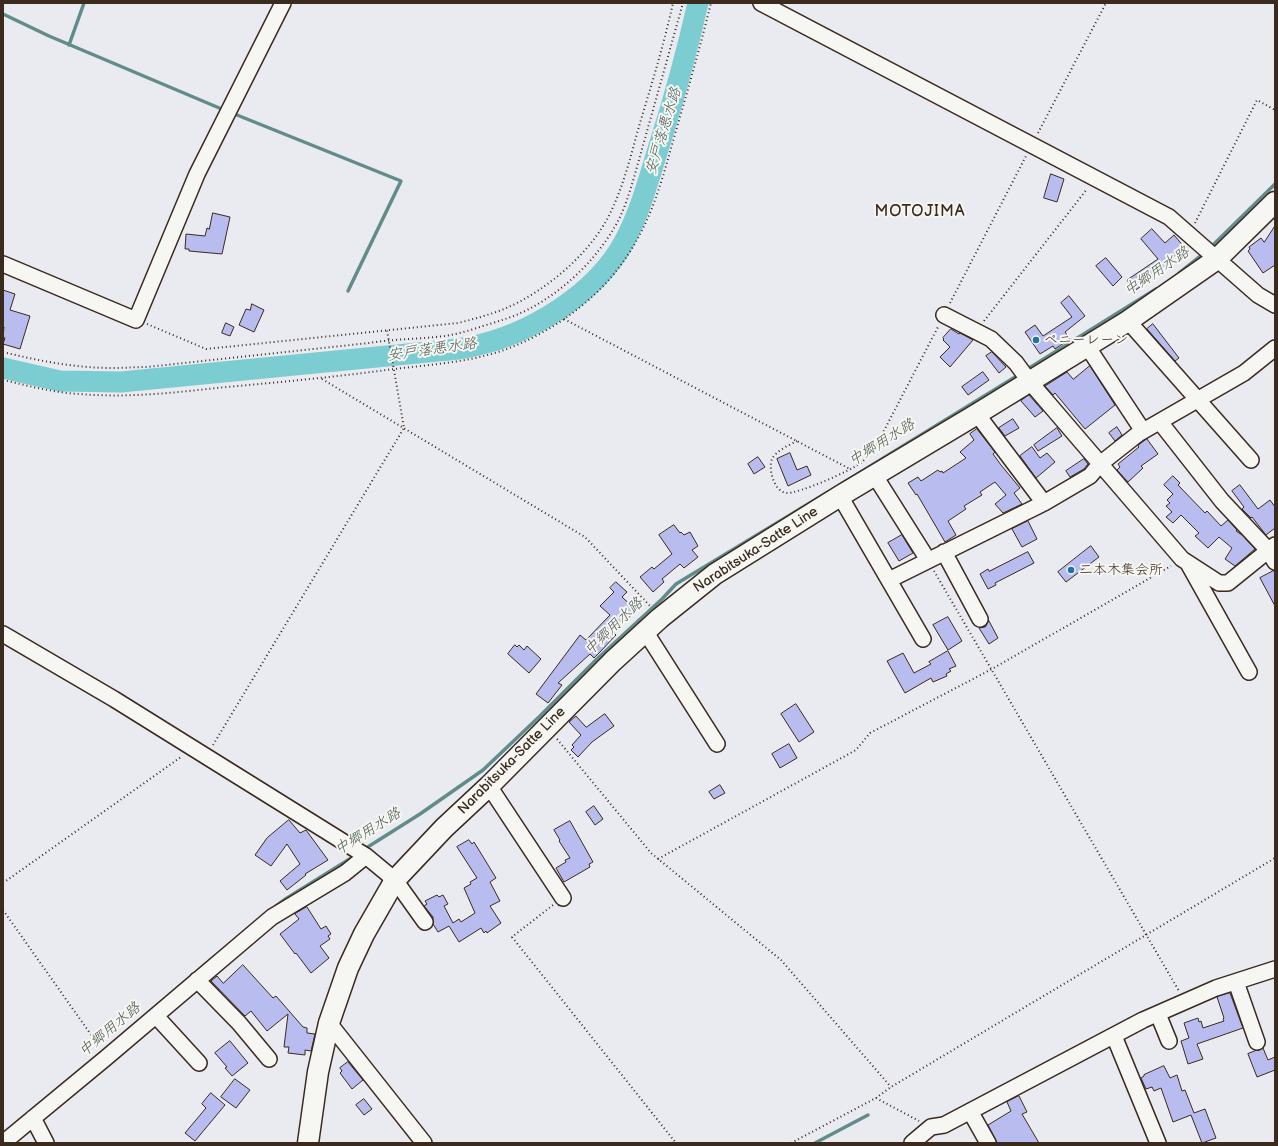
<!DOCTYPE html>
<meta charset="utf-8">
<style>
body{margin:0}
#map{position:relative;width:1278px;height:1146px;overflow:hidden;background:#eaeaf1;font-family:"Balsamiq Sans",sans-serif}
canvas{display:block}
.frame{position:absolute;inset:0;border:4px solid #3b2a1e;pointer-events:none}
</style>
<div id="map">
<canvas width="1278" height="1146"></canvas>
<div class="frame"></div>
</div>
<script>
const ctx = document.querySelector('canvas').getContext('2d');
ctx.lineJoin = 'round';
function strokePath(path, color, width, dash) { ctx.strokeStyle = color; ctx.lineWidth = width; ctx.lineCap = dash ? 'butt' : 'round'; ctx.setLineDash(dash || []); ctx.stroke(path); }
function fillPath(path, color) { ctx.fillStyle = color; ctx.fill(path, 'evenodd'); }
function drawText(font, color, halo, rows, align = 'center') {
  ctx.font = font + ' "Balsamiq Sans","Klee One",sans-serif'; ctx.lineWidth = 4; ctx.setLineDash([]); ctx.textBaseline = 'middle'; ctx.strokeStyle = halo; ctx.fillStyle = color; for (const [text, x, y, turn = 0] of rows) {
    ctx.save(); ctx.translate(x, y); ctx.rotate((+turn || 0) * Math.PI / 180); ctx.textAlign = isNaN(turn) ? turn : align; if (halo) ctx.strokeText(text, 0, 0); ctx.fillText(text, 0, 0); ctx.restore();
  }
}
strokePath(new Path2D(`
 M3,14L49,36L224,110
 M69,45L84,3
 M232,113L401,181L348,291
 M1210,248L1275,184
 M1179,273L1204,253
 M1026,370L1156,289
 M838,486L1020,374
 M363,850L420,814L483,770L540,716L597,659L662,599L676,584L828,492
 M276,906L287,898L356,855
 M121,1036L215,956
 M815,1143L868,1115`), '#628c8a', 3.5);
strokePath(new Path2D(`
 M3,368L60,381L121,382L438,351C450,350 462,349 474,346C530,334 596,294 624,242C640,213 649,178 659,146C674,99 687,51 698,3`), '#7ccdd2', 21);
const building = new Path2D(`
 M1051,174L1064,179L1057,202L1044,198Z
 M213,213L230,217L222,254L189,251V249H185L186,234L205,236L207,228L209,229Z
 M1275,226V265L1263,273L1248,251L1250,249L1249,247L1261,238L1264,242Z
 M1152,229L1165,243L1174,235L1185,248L1165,263L1169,268L1134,291L1127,280L1158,259L1141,239Z
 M1106,258L1122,277L1113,286L1096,266Z
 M3,290L15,294L10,310L30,316L20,349L3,344L5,338L3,337L4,327L3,326Z
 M1069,296L1085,316L1065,332L1070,339L1055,349L1053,346L1040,354L1025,332L1035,325L1043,336L1072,317L1061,303Z
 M252,304L264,310L254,332L239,325L246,309L250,310Z
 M226,323L234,327L230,336L222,333Z
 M1153,324L1179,358L1175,361L1147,329Z
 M951,329L959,334L960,333L973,340L950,367L940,357L950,347L943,340L944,339L943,338Z
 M992,352L1006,367L999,373L986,356Z
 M1090,366L1115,405L1085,429L1055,393L1053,395L1045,386L1067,372L1073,379Z
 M983,372L989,380L968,395L962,387Z
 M1029,395L1043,411L1035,417L1021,401Z
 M1013,419L1019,428L1005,436L999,428Z
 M1117,427L1122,435L1115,441L1109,433Z
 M1057,428L1062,436L1038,451L1034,445Z
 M977,429L995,452L993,454L1001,465L1020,488L1014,493L1022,504L1003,513L995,504L1006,495L995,482L980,492L982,495L964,506L966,509L948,521L956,535L945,542L917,494L916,495L908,483L918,477L921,481L938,470L940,472L942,471L943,473L966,458L960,452L974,440L970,434Z
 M1147,439L1158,454L1141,466L1143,468L1128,482L1117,470L1120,467L1118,464L1139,447L1138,446Z
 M1032,447L1040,458L1047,453L1055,462L1036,478L1020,456Z
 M790,453L797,470L807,466L811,475L788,486L777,459Z
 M758,457L765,467L754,474L748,464Z
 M1084,459L1088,464L1084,469L1070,477L1066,471Z
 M1173,476L1180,483L1178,485L1205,513L1207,511L1221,526L1228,520L1237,530L1236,531L1242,535L1255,549L1235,566L1225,559L1232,548L1219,537L1208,548L1195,536L1199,533L1181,515L1173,523L1166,517L1172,512L1166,506L1170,503L1167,500L1173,494L1164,485Z
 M1240,485L1258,509L1270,500L1275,507V528L1266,535L1252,517L1251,518L1242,509L1244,507L1232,491Z
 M1028,521L1037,539L1022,547L1012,529Z
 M674,525L680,533L681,532L684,535L690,532L698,546L692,550L698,557L684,568L680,564L662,579L664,582L653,592L640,577L652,567L654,569L672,554L659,535Z
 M902,535L913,553L899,561L888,543Z
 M1091,546L1099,557L1066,582L1058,572Z
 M1028,552L1034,563L995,583L996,585L988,589L980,574L988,569L989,571Z
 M1273,571H1275V606L1260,578Z
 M616,582L627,592L622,597L636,610L614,633L616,635L601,651L594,658L590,654L558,683L562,685L548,703L536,694L580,635L586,640L610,615L600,606L614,592L610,588Z
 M948,617L962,641L948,650L933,625Z
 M989,621L998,638L989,644L979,628L985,627Z
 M515,645L517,647L519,645L524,650L527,646L541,659L529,673L508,654Z
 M948,651L956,666L949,669L951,671L946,674L947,676L933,682L931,678L905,693L887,661L903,653L914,673L931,664L929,662Z
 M796,704L814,732L799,742L781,714Z
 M605,714L614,726L592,742L578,757L571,750L574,747L572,745L581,735L569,722L576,716L586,727Z
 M789,744L797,758L780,768L772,754Z
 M720,785L725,793L714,799L709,792Z
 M594,806L603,819L595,825L586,812Z
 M289,820L300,833L306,830L328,860L305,874L306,875L287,890L280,881L300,864L287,844L271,866L255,855L267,838Z
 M570,821L593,862L589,864L590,867L564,882L556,868L566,862L565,860L570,858L559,841L560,840L554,830Z
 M469,840L472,844L474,842L496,878L490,882L500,901L490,906L501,923L487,933L486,931L484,933L481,928L459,942L449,926L438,932L433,924V917L424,906L427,904L425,901L437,895L439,897L443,895L448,904L444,906L453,923L459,919L461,922L475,913L464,888L471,884L470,882L477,878L457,847Z
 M307,907L321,929L326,926L331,934L328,936L330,939L320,946L329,958L311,973L296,953L295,954L280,934L299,919L295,914Z
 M243,965L273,998L276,996L303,1027L307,1028V1033L315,1034L311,1051L305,1050V1055L288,1053L289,1047H284L288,1014L267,1031L251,1011L245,1016L211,981L217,976L223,983Z
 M1230,993L1243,1028L1197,1044L1203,1059L1188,1064L1181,1041L1189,1038L1184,1023L1198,1018L1199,1022L1201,1021L1203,1028L1224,1021L1223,1019L1224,1018L1217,997Z
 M230,1041L248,1063L232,1076L225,1068L227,1067L215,1053Z
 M1263,1048L1268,1060L1275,1057V1070L1257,1077L1248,1054Z
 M348,1062L363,1080L352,1089L340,1073L342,1071L340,1068Z
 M1164,1066L1170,1078L1177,1075L1182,1091L1185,1090L1194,1113L1205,1109L1216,1138L1202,1143L1191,1115L1173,1122L1161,1088L1154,1091L1152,1087L1146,1089L1141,1078L1144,1076V1075Z
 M235,1079L250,1090L236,1108L221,1097Z
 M211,1093L225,1105L195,1141L185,1133L206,1108L202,1104Z
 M1019,1096L1027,1112L1022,1114L1039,1143H997L988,1125L1011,1111L1007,1102Z
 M364,1099L372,1109L364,1115L356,1105Z`);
fillPath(building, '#b9bcee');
strokePath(building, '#3b2a1e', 1);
const minor = new Path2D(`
 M761,3L1169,217L1258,295L1275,305
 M3,264L136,320L197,174L283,3
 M944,315L991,339L1016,363L1030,382L1182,559L1219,583H1228L1275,545
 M1128,321L1251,460
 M1087,346L1143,431
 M977,414L1044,503
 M1160,422L1222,501L1268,550L1275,562
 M875,476L928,560
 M840,496L923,639
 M944,552L980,619
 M1189,565L1249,672
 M889,580L1044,503L1090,476L1100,464L1138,434L1244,373L1275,348
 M645,631L717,744
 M3,634L114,699L366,856L395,880L425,922
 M489,786L563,898
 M197,980L239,1023L269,1059
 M1236,982L1257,1042
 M1158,1014L1169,1041
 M156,1016L199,1063
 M329,1023L424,1143
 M1114,1036L1158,1143
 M970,1111L988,1143
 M33,1118L46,1143
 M3,1143L107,1057L272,917L345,873L366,856
 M912,1143L931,1127L944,1125L1143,1020L1216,988L1275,969`);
const major = new Path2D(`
 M308,1143L318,1072L329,1023L348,968L364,934L395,880L444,828L489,786L613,661L660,618L715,574L840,496L977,414L1128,321L1217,259L1275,202`);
strokePath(minor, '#3b2a1e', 18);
strokePath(major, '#3b2a1e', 23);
strokePath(new Path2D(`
 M1038,133L1106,3
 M1195,223L1257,100L1275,110
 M950,303L1026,156
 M564,319L850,469
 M984,321L1087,189
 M147,324L206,349L458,323C474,319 489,315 504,309C547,291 595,250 613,207C625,181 632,151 640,123C652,83 664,44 673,3
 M3,352C39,361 76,368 113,368C125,368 136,367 147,367L369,343C394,339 420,339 445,336C458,334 471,330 483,326C499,321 514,317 529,309C565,290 597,259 617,223C625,208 630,191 635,174L683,3
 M322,379L585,537L650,606
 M3,380C29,386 55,393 81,394C126,398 172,393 216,388C271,383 325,378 379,371C420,365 464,364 504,350C546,335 589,306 617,270C650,228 661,184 675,134C688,90 700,47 711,3
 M797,441C789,445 776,451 772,459C768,469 774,491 786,493C798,494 851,471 862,462C867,458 871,451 876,446L938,327
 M934,571L1179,991
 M557,739L651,853L781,960L891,1087
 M213,745L404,428L387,330
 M658,859L856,750L870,733L992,669L1171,566
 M3,883L181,757
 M553,905L512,937L676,1143
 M3,910L99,1046
 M876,1098L919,1121
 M791,1143L876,1098L891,1087L1275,858`), '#3b2a1e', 2, [1, 3]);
strokePath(minor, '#f6f6f2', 15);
strokePath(major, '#f6f6f2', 20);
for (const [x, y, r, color] of [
 [1036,340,4,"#1f6fb2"],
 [1071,570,4,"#1f6fb2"]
]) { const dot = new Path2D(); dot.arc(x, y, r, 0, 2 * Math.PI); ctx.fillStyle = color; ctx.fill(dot); strokePath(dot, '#f6f6f2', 1.5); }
drawText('14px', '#3b2a1e', '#f6f6f2', [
 ["ペニーレーン",1044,340],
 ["二本木集会所",1079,570]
], 'left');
drawText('14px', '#3b2a1e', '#f6f6f2', [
 ["Narabitsuka-Satte Line",756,550,-33],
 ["Narabitsuka-Satte Line",512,761,-45]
]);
drawText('italic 15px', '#4e5b54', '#f6f6f2', [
 ["安戸落悪水路",664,131,-73],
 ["中郷用水路",1157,272,-34],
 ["安戸落悪水路",432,350,-8],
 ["中郷用水路",882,443,-32],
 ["中郷用水路",614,627,-44],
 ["中郷用水路",368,832,-32],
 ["中郷用水路",110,1030,-40]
]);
ctx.letterSpacing = '1px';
drawText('16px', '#3b2a1e', '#f6f6f2', [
 ["MOTOJIMA",920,212]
]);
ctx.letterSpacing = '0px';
</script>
